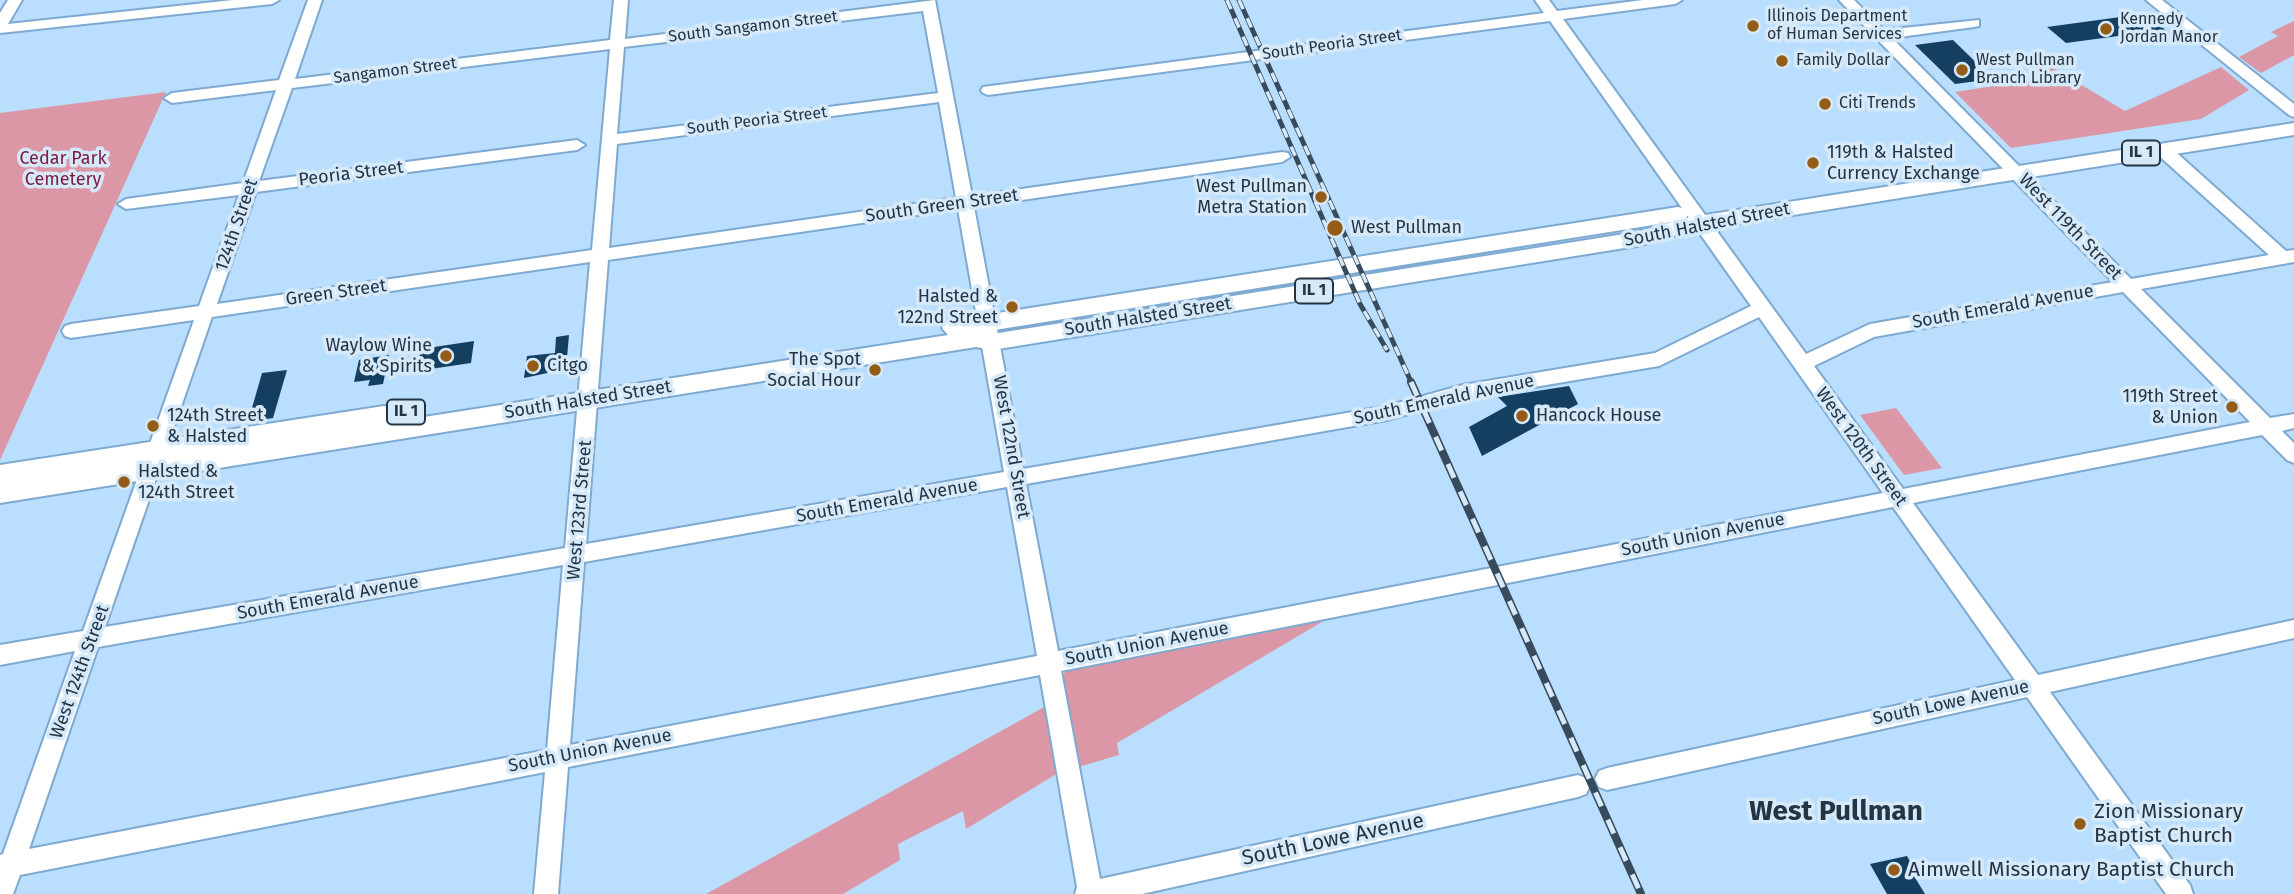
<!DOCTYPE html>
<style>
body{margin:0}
canvas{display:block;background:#b9defe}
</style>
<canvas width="2294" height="894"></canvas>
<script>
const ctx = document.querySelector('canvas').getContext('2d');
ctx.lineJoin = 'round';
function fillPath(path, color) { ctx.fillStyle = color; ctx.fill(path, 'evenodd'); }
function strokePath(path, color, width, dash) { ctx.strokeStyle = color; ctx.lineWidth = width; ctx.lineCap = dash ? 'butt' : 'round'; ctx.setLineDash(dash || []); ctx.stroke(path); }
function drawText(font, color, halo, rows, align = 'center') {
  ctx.font = font + ' "Fira Sans",sans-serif'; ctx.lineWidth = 7; ctx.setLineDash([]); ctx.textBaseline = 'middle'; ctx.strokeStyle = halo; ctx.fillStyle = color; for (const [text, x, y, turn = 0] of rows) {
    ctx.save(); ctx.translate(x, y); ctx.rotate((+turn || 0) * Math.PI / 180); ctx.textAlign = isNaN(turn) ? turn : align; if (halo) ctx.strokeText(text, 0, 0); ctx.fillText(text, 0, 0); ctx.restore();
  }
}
fillPath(new Path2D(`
 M2294,21V55L2261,73L2239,57L2278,36L2271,32Z
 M2045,63L2125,111L2221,67L2249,90L2201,119L2011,148L1955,92L2039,79L2030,70Z
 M166,92L0,460V113Z
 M1896,408L1942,468L1904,475L1860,415Z
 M1332,616L1117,743L1119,755L1058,773L966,829L963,811L898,844L900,860L843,894H706L1066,695L1062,679L1067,667Z`), '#dc97a6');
fillPath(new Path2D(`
 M2135,15L2139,18L2149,17L2168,32L2152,35L2148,32L2066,43L2047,27Z
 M1953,40L1993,79L1955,84L1915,45Z
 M569,335L566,369L524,378L527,356L555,353L556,337Z
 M474,341L471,363L417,371L421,349Z
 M389,355L383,384L368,386L370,380L354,382L359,360Z
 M287,370L273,418L248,422L262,373Z
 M1569,386L1578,404L1482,456L1469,427L1507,406L1498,397Z
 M1907,856L1918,876H1914L1925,894H1887L1870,864Z`), '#153f60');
const minor = new Path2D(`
 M8,0H22L8,24L233,0H279L272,4L0,33V13Z
 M308,0H322L295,79L610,40L614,0H628L625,39L935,0L972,196L1282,152L1288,153L1290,157L1282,162L974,207L1023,469L1387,406L1463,385L1655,353L1751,306L1550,21L988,95L983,93L981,90L983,87L1544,13L1535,0H1549L1557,11L1643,0H1682L1675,4L1563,19L1806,354L1870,324L2113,282L1839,0H1854L1884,30L1979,20V26L1974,27L1892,38L2131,279L2269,255L2157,154L2155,150L2157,146H2169L2286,251L2294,250V262L2141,289L2270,418L2294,414V428L2282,431L2294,443V463L2287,460L2262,435L1913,503L2038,675L2294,620V638L2050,692L2190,885L2193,894H2166L2027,697L1607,790L1599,787L1595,779L1599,771L1607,768L2015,680L1893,507L1061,671L1100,879L1578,775L1586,778L1590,786L1586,794L1578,797L1142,894H1075L1077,887L1040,675L568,767L558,894H534L545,772L20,875L13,894H0V855L3,854L75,651L0,665V645L83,631L194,320L71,338L65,336L62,331L65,326L71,324L199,306L239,195L126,209L118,204L126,199L243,183L276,90L172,103L164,98L172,93L279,80ZM923,11L938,93L617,134L624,47ZM610,49L592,250L217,304L256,192L577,150L585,145L577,140L259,181L292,88ZM939,102L956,198L609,248L617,144ZM958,209L1004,472L586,544L608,260ZM590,262L565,548L105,627L212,317ZM2123,292L2250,422L1903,489L1814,366L1874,337ZM1759,317L1883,493L1058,651L1026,484L1387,420L1463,399L1659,366ZM1007,487L1037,656L570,745L584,562ZM563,565L547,750L29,849L98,647Z
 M2146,0H2162L2294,104V117L2289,115Z`);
const major = new Path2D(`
 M2294,123V135L1687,232L1637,246L992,350L976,347L0,503V465L384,406L392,408L396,415L392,422L948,335L942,328L945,322L953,320L1678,207L1685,209L1688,214L1686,218ZM1672,222L1637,232L992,334L982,332Z`);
strokePath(minor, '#7eaad1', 4);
strokePath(major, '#7eaad1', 4);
fillPath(minor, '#fff');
fillPath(major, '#fff');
const railFar1 = new Path2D(`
 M1227,0L1360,304L1387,350
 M1239,0L1412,384`);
const rail = new Path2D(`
 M1411,382L1641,894`);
strokePath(railFar1, '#374b5d', 5);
strokePath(rail, '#374b5d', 8);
strokePath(railFar1, '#d6e9f9', 3.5, [10]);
strokePath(rail, '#d6e9f9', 5, [15]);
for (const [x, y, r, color] of [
 [1753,26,7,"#945c16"],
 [2106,29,7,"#945c16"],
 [1782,61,7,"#945c16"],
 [1962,70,7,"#945c16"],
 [1825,104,7,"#945c16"],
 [1813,163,7,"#945c16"],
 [1321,197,7,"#945c16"],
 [1335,228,9,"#945c16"],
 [1012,307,7,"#945c16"],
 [446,356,7,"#945c16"],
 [533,366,7,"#945c16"],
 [875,370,7,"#945c16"],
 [2232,407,7,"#945c16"],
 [1522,416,7,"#945c16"],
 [153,426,7,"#945c16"],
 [124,482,7,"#945c16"],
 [2080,824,7,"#945c16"],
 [1894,870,7,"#945c16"]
]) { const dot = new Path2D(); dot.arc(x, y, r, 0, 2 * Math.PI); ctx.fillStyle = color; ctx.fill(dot); strokePath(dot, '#d6e9f9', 2.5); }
drawText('16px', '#233545', '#d6e9f9', [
 ["Illinois Department",1767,17],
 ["of Human Services",1767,35],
 ["Kennedy",2120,20],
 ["Jordan Manor",2120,38],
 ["Family Dollar",1796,61],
 ["West Pullman",1976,61],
 ["Branch Library",1976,79],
 ["Citi Trends",1839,104]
], 'left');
drawText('16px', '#233545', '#d6e9f9', [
 ["South Sangamon Street",753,27,-7],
 ["South Peoria Street",1332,45,-8],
 ["Sangamon Street",395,71,-7],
 ["South Peoria Street",757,121,-7]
]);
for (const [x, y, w] of [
 [2141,153,38],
 [1314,291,38],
 [406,412,38]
]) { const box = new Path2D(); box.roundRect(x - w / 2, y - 12.5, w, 25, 5); ctx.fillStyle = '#d6e9f9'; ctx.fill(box); strokePath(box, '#233545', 2); }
drawText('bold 16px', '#233545', null, [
 ["IL 1",2141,153],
 ["IL 1",1314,291],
 ["IL 1",406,412]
]);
drawText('18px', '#233545', '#d6e9f9', [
 ["119th & Halsted",1827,153],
 ["Currency Exchange",1827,174],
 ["West Pullman",1307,187,"right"],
 ["Metra Station",1307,208,"right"],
 ["West Pullman",1351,228],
 ["Halsted &",998,297,"right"],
 ["122nd Street",998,318,"right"],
 ["Waylow Wine",432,346,"right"],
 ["& Spirits",432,367,"right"],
 ["The Spot",861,360,"right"],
 ["Social Hour",861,381,"right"],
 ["Citgo",547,366],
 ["119th Street",2218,397,"right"],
 ["& Union",2218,418,"right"],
 ["124th Street",167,416],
 ["& Halsted",167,437],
 ["Hancock House",1536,416],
 ["Halsted &",138,472],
 ["124th Street",138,493]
], 'left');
drawText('18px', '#7d193c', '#d6e9f9', [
 ["Cedar Park",63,159],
 ["Cemetery",63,180]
]);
drawText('18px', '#233545', '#d6e9f9', [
 ["Peoria Street",351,174,-7],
 ["South Green Street",942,206,-8],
 ["124th Street",237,225,-71],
 ["South Halsted Street",1707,225,-11],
 ["West 119th Street",2070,227,46],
 ["Green Street",336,293,-8],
 ["South Emerald Avenue",2003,307,-10],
 ["South Halsted Street",1148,317,-9],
 ["South Halsted Street",588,400,-9],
 ["South Emerald Avenue",1444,400,-12],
 ["West 122nd Street",1011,447,80],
 ["West 120th Street",1861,447,54],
 ["South Emerald Avenue",887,501,-10],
 ["West 123rd Street",580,510,-85],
 ["South Union Avenue",1703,535,-11],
 ["South Emerald Avenue",328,598,-10],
 ["South Union Avenue",1147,644,-11],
 ["West 124th Street",80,672,-70],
 ["South Lowe Avenue",1951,703,-12],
 ["South Union Avenue",590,751,-11]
]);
drawText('21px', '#233545', '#d6e9f9', [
 ["Zion Missionary",2094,812],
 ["Baptist Church",2094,836],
 ["Aimwell Missionary Baptist Church",1908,870]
], 'left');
drawText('21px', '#233545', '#d6e9f9', [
 ["South Lowe Avenue",1333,840,-12]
]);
drawText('bold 28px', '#233545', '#d6e9f9', [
 ["West Pullman",1836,812]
]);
</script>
